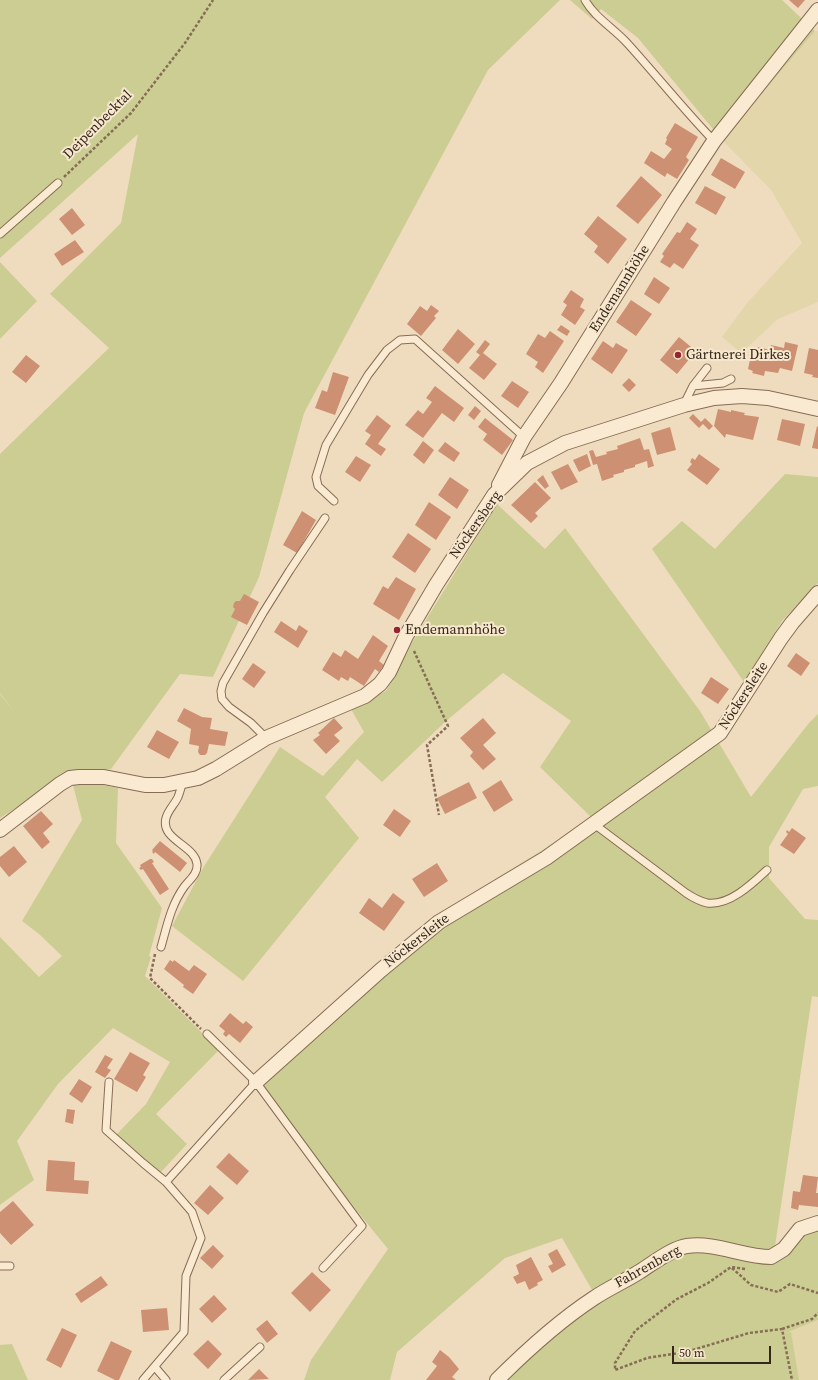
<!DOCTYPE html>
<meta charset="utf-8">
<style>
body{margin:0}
#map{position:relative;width:818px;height:1380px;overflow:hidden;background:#efdcbe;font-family:"Source Serif 4",serif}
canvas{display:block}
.scale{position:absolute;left:672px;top:1346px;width:99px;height:18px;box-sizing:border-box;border:2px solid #36261b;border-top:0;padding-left:5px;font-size:12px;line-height:14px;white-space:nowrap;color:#36261b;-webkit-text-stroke:3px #f6e7cd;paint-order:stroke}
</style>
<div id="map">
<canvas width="818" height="1380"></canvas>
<div class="scale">50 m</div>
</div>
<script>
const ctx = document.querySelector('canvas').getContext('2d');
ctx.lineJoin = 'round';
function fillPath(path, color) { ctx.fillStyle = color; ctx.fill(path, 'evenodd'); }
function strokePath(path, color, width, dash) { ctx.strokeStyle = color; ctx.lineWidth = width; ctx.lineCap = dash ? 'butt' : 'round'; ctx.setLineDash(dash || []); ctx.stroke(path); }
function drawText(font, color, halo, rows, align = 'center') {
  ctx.font = font + ' "Source Serif 4",serif'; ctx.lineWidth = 4; ctx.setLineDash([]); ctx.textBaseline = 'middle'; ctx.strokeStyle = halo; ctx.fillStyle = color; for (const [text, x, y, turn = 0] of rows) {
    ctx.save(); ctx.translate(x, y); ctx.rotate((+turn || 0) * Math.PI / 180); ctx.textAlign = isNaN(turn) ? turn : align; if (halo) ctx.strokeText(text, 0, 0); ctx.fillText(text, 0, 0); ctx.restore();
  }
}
fillPath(new Path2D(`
 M815,31H818V302L778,319L741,353L722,337L747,303L802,243L771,190L722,140Z
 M818,1320V1380H794L782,1335Z`), '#e4d6ab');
fillPath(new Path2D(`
 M0,0H560L488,70L304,413L259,577L213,677L180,674L111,769L63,778L0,818V694L15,713L0,693V454L109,348L50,294L121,223L138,134L0,258Z
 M570,0H782L815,31L722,140L638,38L601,9L592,19Z
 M0,262L37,301L0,339Z
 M785,474L818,477V583L782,621L744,682L652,549L682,521L715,549Z
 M497,504L545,549L565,528L700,711L751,797L809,723L818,714V786L803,789L769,847V878L805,919L818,920V997L812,996L774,1253L693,1244L595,1295L562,1238L505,1258L397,1352L390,1380H304L311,1360L388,1249L256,1087L463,899L593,819L540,767L571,721L503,673L445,722L382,782L357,759L325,797L359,838L243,981L172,926L203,868L280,747L323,776L364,732L351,709L386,691L410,646Z
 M93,783L118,788L116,843L162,908L149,956L151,957L145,976L219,1050L156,1114L187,1144L160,1173L116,1135L146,1104L170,1062L113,1028L58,1084L17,1141L34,1180L0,1205V937L39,977L62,956L39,934L22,921L82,820L73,785Z
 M818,1225V1320L786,1333L791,1332L799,1380H501L543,1340L678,1250L766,1259L801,1231Z
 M12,1344L28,1380H0V1345Z`), '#cbcd92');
fillPath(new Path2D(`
 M789,0H805L798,8Z
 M675,123L698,137L686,157L689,160L677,179L667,173L665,177L644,163L651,151L664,159L672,149L665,144L667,139L666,138Z
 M721,158L745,172L735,189L711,175Z
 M641,176L662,195L638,224L616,206Z
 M705,186L726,197L716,215L695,203Z
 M72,208L85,225L72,235L59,219Z
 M598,216L627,239L608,264L594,252L598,246L584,234Z
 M687,222L697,229L690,239L699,245L683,269L674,263L670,268L660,262L664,256L662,254L677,232L680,233Z
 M75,240L84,252L62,266L54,254Z
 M654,277L670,288L659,304L644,294Z
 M571,290L584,299L580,307L585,310L575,325L561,315L567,305L563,302Z
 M631,300L652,314L636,336L616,322Z
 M431,305L439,311L434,316L436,318L421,336L407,324L420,306L427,311Z
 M561,325L570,331L567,336L557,330Z
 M458,329L475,344L458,364L442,350Z
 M550,331L564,341L543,373L535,367L538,362L526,354L538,334L545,338Z
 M679,337L696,351L677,374L660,360Z
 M485,340L490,344L483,353L497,364L484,380L469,368L480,355L476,352Z
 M603,341L613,348L616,343L628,350L612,374L591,359Z
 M785,342L798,345L792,371L780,368L778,373L765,371L764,376L752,373L753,371L748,369L751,355L756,356L758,347L770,350L771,345L784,348Z
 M809,348L818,350V378L812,377L813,375L804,373Z
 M26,355L40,366L26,383L12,372Z
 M333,372L349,377L335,415L315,408L322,390L327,392Z
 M629,378L636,385L629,392L622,385Z
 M512,381L529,392L518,408L501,396Z
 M435,386L464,408L454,422L442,413L423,438L405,425L418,410L423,414L432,402L426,398Z
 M475,406L481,411L474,420L468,415Z
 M718,409L731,412V410L745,413L744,415L759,417L753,440L726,434L725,438L714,426Z
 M693,414L701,422L705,418L713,426L709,430L703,424L699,428L689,418Z
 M377,415L391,426L378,444L386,449L381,456L365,444L371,435L365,431Z
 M485,418L513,440L502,455L483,440L487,434L478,427Z
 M782,419L805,424L800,446L777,440Z
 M817,426L818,427V449L812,448Z
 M670,427L676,450L657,455L651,433Z
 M640,438L644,450L649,449L654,466L648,468L647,461L635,465V467L624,470V472L613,475L614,477L602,481L597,464L593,465L589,451L593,450L596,457L607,454L606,452L618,449L617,446Z
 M423,441L434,450L424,464L413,455Z
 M445,442L460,453L454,462L438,451Z
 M587,454L591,466L579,472L573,460Z
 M699,454L720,469L707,485L687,470L692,464L690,462L692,458L695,460Z
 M356,456L371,465L360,482L345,472Z
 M568,464L578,482L561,490L551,472Z
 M543,475L549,486L545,489L537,480Z
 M450,477L469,490L457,509L438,495Z
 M535,482L551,498L535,513L538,516L531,523L511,505Z
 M429,502L451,517L436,540L415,525Z
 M302,511L316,520L297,553L283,545Z
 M408,533L431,549L415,573L392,557Z
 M396,577L416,589L399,620L373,604L383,586L388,589Z
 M244,594L259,602L247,625L231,617L235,609L233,607L234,603L236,601H240Z
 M281,621L296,631L299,625L308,631L298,648L274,632Z
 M373,635L388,646L379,661L384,665L379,672L375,669L364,686L350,677L348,681L341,677L339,681L322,670L333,652L341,657L345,650L358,659Z
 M796,653L810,663L801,676L787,666Z
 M253,663L266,672L254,688L242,679Z
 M711,677L729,689L718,704L701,693Z
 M184,708L202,717L212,718L210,729L228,732L225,746L209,744L207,753L205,755H200L198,752L199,746L189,744L191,729L177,721Z
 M334,718L343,728L334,735L340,741L326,754L313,740L320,735L318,733Z
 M483,718L496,733L483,745L496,759L483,770L470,756L473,752L460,738Z
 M157,730L179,742L169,759L147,747Z
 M501,780L513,800L494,812L482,792Z
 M469,782L477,798L445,814L437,798Z
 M394,809L411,821L400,837L383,825Z
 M41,811L53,824L43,833L50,842L42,849L23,826Z
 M792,828L806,838L794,854L780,845L788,834L786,832L787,830L789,832Z
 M160,841L187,863L180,872L155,852L154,854L152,852L153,851L152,850Z
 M14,846L27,862L9,877L0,866V857Z
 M150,859H152L154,862L152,863L169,889L160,895L143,869L141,870L139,868L141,867L140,865Z
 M437,863L448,881L424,897L412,879Z
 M393,893L405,902L384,931L359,913L369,898L382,908Z
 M170,960L173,962L174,960L189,971L194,965L207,974L193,994L183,987L184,985L164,969Z
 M230,1013L243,1024L246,1021L253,1027L240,1043L229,1034L226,1037L223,1034L225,1031L219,1026Z
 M130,1052L150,1063L143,1075L146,1077L137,1092L114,1079Z
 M105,1055L113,1059L107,1068L111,1070L105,1078L95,1072Z
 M79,1079L92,1087L82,1103L69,1094Z
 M67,1109L75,1110L73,1124L65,1122Z
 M229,1153L249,1171L237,1185L216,1167Z
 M48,1160L75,1162L74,1180L89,1181L88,1194L46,1191Z
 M803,1175L818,1177L816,1193H818V1207L799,1205L798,1210L791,1208L793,1191L800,1192Z
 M210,1185L224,1198L208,1215L194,1203Z
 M13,1201L34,1225L11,1245L0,1233V1212Z
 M213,1245L224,1256L212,1269L200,1258Z
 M557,1249L566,1265L552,1273L548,1266L553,1264L548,1254Z
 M531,1257L543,1280L537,1283L538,1285L529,1290L525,1281L517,1284L513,1277L519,1274L516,1265Z
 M312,1272L331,1290L310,1312L291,1293Z
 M101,1276L108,1285L81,1303L75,1294Z
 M214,1295L227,1309L212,1323L199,1309Z
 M167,1308L169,1330L143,1332L141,1310Z
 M267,1320L278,1334L267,1343L256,1329Z
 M62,1328L77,1335L61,1368L46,1360Z
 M208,1340L222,1354L208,1369L193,1354Z
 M111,1341L132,1351L119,1380H115L97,1371Z
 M440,1350L449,1357L459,1369L452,1377L456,1380H426L437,1366L432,1362Z
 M259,1369L269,1379L248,1380Z`), '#ce9072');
const lane = new Path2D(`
 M585,0C595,18 615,29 628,44C657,76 684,110 714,141
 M0,234L58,183
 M693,386L723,383L731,379
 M684,404L693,386L707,368
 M334,501L318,486L316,477L326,445L368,375L387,350L400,340L415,339L524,437
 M266,738L251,723L229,707L222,699L221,691L223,683L263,613L290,570L325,518
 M594,824L686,893C692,897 699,901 707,903C729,906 752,884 767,870
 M161,947C167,926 171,905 184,887C189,880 198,874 197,864C195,845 160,840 166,818C168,810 175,804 178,797C180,792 181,787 183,782
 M207,1034L256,1082L362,1226L323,1268
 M109,1082L106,1130L143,1163L166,1182
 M0,1266H10
 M155,1367L166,1380
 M143,1380L184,1332L186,1276L201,1238L192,1212L166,1182L256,1082
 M224,1380L260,1347`);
const street = new Path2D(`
 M499,485L524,437L561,383L674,202L714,141L818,10
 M0,830L60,784L70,778L79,777H104L145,785H164L198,778L216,769L266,738L365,696L380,684L389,672L406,636L436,585L494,495L527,463L565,443L684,405L714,398L742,396L768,398L818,409
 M256,1082L381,970L439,922L546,858L720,733L781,638L792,623L818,593
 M497,1380C527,1350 559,1321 594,1298C609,1288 625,1281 639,1272C652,1264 672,1248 687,1246C716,1242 743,1257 771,1257L784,1249L800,1229L818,1223`);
strokePath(lane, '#876c56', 9);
strokePath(street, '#876c56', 16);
strokePath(new Path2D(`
 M64,177L131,113L185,43L213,0
 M414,651L448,726L427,745L439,815
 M155,954L150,978L201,1029
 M732,1268L751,1285L778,1292L790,1284L818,1293
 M745,1269L731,1267L708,1283L677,1299L635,1331L615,1363V1370L647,1358L686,1352L749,1333L782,1329L792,1380
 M782,1329L812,1319L818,1313`), '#876c56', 2.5, [3, 2]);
strokePath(lane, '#f9ead1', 7);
strokePath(street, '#f9ead1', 14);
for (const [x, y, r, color] of [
 [678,355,4,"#972530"],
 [397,630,4,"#972530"]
]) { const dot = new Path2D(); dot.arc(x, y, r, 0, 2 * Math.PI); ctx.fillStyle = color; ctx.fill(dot); strokePath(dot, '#f6e7cd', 1.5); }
drawText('14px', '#36261b', '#f6e7cd', [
 ["Deipenbecktal",98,125,-45],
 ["Endemannhöhe",620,289,-58],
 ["Nöckersberg",476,525,-55],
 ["Nöckersleite",744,696,-57],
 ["Nöckersleite",417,941,-38],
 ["Fahrenberg",648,1267,-29]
]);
drawText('14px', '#36261b', '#f6e7cd', [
 ["Gärtnerei Dirkes",686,355],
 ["Endemannhöhe",405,630]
], 'left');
</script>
